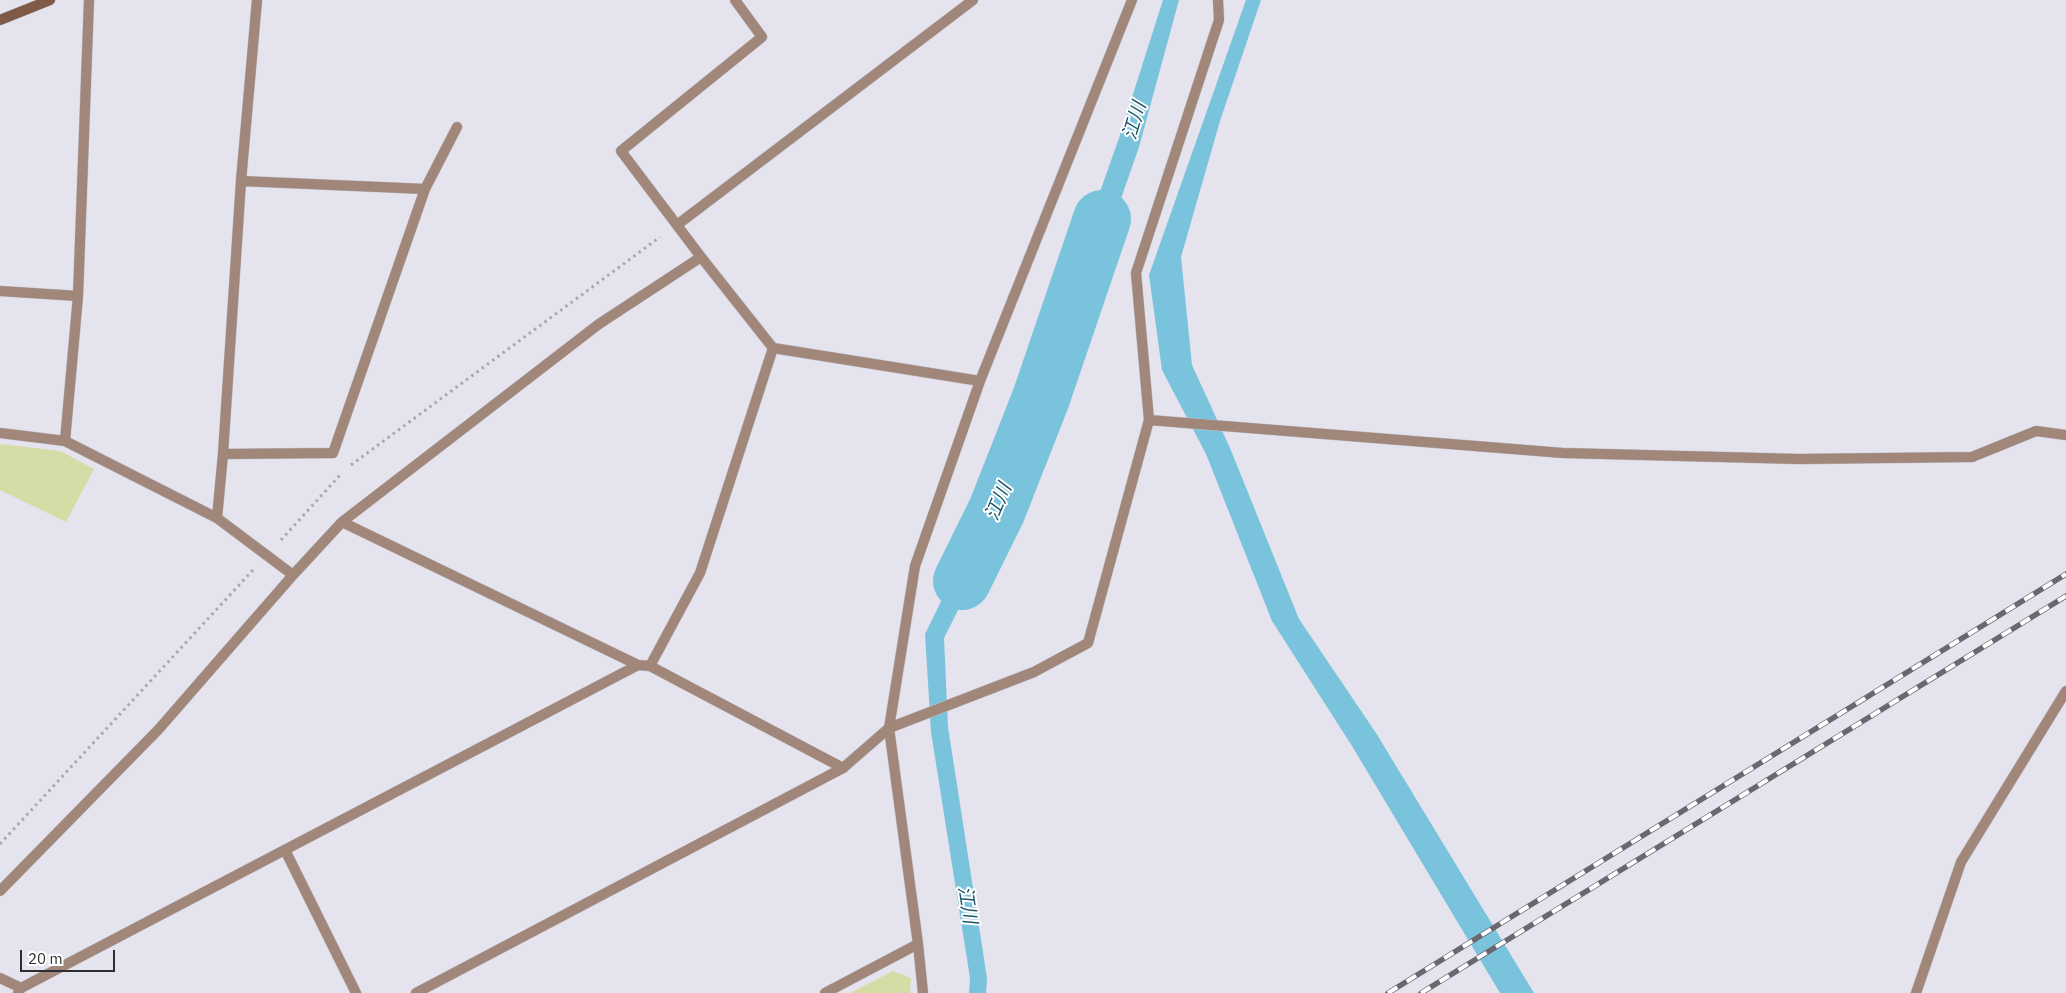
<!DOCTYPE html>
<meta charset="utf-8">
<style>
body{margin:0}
#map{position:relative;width:2066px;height:993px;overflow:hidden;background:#e5e3ee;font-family:"IBM Plex Sans",sans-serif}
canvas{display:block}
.scale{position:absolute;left:20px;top:950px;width:95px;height:22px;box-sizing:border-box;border:2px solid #2d2c31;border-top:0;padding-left:6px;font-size:15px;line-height:18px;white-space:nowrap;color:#2d2c31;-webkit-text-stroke:4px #fff;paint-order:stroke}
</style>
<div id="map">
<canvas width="2066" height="993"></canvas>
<div class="scale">20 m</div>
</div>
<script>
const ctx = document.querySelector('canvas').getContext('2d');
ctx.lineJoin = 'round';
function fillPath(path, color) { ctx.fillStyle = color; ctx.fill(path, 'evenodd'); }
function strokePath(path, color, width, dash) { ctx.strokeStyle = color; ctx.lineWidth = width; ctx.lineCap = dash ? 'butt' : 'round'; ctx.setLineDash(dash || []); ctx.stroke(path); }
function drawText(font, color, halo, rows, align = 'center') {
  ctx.font = font + ' "IBM Plex Sans","Noto Sans JP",sans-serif'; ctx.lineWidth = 4; ctx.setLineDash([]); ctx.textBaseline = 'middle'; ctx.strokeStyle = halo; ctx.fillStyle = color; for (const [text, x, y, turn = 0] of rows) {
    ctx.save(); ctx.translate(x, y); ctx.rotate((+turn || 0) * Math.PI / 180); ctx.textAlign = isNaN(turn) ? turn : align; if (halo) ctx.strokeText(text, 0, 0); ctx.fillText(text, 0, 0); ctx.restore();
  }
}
fillPath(new Path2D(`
 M0,444L60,451L94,469L66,522L0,490Z
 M893,971L911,978L910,993H850Z`), '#d5dca6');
fillPath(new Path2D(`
 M1163,0H1179L1139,147L1086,299L1065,291L1119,138Z
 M1246,0H1261L1220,121L1181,257L1192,365L1230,448L1299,619L1376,733L1534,993H1500L1352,746L1272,621L1206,454L1162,370L1149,275Z
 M989,504L1006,515L944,638L948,727L987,978L986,993H969L970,978L931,732L925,634Z`), '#7ac3dc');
strokePath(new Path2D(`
 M962,581L997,510L1041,398L1102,219`), '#7ac3dc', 58);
const minor = new Path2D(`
 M735,0L762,37L621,151L701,257L773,348L980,381
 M241,181L425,189L457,127
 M677,225L973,0
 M0,291L78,296
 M1149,420L1563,453L1799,459L1972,457L2036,431L2066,435
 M0,433L65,441L217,518L293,575
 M65,441L78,296L89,0
 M223,454L333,453L425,189
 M217,518L223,454L241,181L257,0
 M342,522L638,665L650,666L843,768
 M650,666L700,573L773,348
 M889,728L1034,672L1088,643L1149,420L1136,273L1217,26L1219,20L1218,0
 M285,850L356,993
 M0,891L158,730L293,575L342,522L599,324L701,257
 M0,978L21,988
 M18,993L21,988L638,665
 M825,993L918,944
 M923,993L918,944L889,728L915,566L980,381L1132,0
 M1916,993L1961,862L2066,691`);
const tertiary = new Path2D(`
 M416,993L843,768L889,728`);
const secondary = new Path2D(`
 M0,20L50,0`);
strokePath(minor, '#c0bec8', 11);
strokePath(tertiary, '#c0bec8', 11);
strokePath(secondary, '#c0bec8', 11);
strokePath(new Path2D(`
 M351,465L660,237
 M281,540L341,474
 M0,844L253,570`), '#a8a6af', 3, [2.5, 4]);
strokePath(minor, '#a0877a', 10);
strokePath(tertiary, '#a0877a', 10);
strokePath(secondary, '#7e5a47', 10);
const rail = new Path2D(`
 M1388,993L2066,574
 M1421,993L2066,596`);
strokePath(rail, '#69686f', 5.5);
strokePath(rail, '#fff', 4, [11]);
drawText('italic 19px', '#1b5669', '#fff', [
 ["江川",1135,121,-73],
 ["江川",999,502,-67],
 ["江川",967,905,81]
]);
</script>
